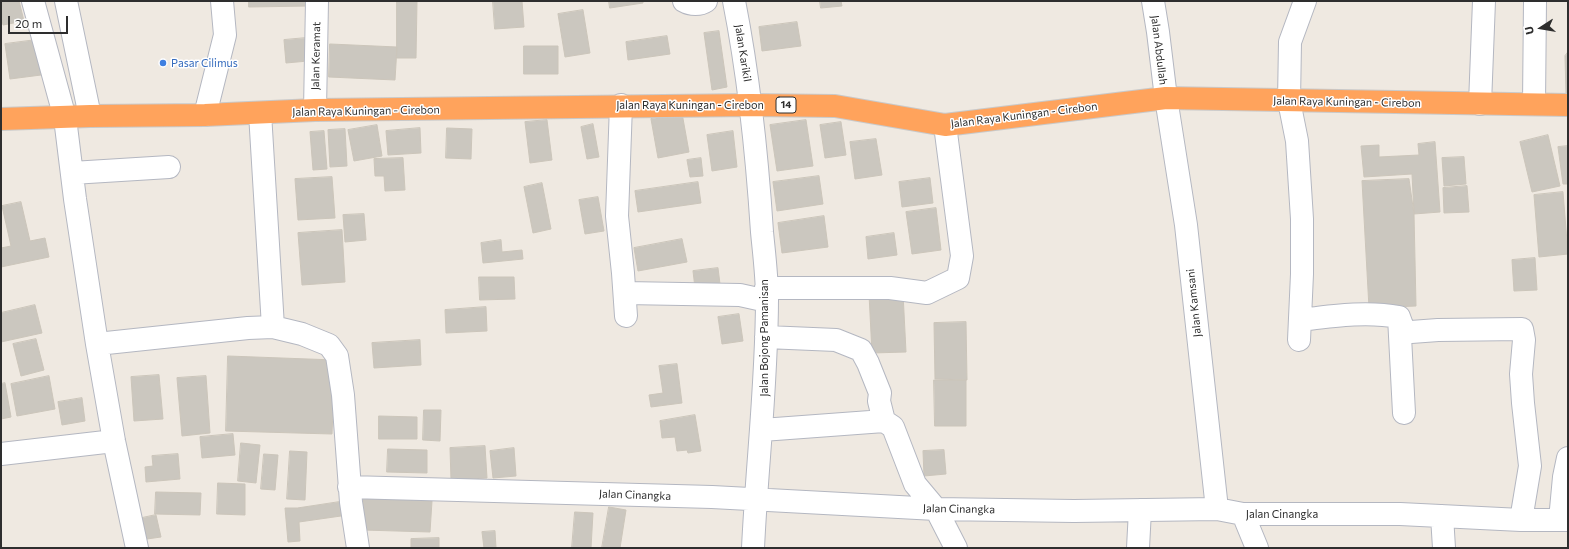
<!DOCTYPE html>
<style>
body{margin:0}
#map{position:relative;width:1569px;height:549px;overflow:hidden;background:#efe9e1;font-family:Commissioner,sans-serif}
canvas{display:block}
.frame{position:absolute;inset:0;border:2px solid #2e2e2e;pointer-events:none}
.north{position:absolute;left:1521px;top:8px;width:40px;height:40px;-webkit-text-stroke:3px #fff;paint-order:stroke;rotate:258deg;font-size:11px;font-weight:700;line-height:16px;text-align:center;color:#2e2e2e}
.north::after{content:'';display:block;margin:auto;width:14px;height:18px;background:#2e2e2e;clip-path:polygon(50% 0,100% 100%,50% 72%,0 100%)}
.scale{position:absolute;left:8px;top:16px;width:60px;height:18px;box-sizing:border-box;border:2px solid #2e2e2e;border-top:0;padding-left:5px;font-size:12px;line-height:14px;white-space:nowrap;color:#2e2e2e;-webkit-text-stroke:3px #fff;paint-order:stroke}
</style>
<div id="map">
<canvas width="1569" height="549"></canvas>
<div class="frame"></div>
<div class="north">U</div>
<div class="scale">20 m</div>
</div>
<script>
const ctx = document.querySelector('canvas').getContext('2d');
ctx.lineJoin = 'round';
function fillPath(path, color) { ctx.fillStyle = color; ctx.fill(path, 'evenodd'); }
function strokePath(path, color, width, dash) { ctx.strokeStyle = color; ctx.lineWidth = width; ctx.lineCap = dash ? 'butt' : 'round'; ctx.setLineDash(dash || []); ctx.stroke(path); }
function drawText(font, color, halo, rows, align = 'center') {
  ctx.font = font + ' Commissioner,sans-serif'; ctx.lineWidth = 3; ctx.setLineDash([]); ctx.textBaseline = 'middle'; ctx.strokeStyle = halo; ctx.fillStyle = color; for (const [text, x, y, turn = 0] of rows) {
    ctx.save(); ctx.translate(x, y); ctx.rotate((+turn || 0) * Math.PI / 180); ctx.textAlign = isNaN(turn) ? turn : align; if (halo) ctx.strokeText(text, 0, 0); ctx.fillText(text, 0, 0); ctx.restore();
  }
}
const building = new Path2D(`
 M1,1H19L24,21L3,25L1,16Z
 M249,1H310V6L249,7Z
 M397,1H417L416,58H397Z
 M493,1H522L524,27L495,29Z
 M609,1H643V3L610,8Z
 M820,1H841L842,6L821,8Z
 M583,10L590,53L565,57L558,14Z
 M797,22L801,46L762,51L759,27Z
 M719,31L727,87L712,90L704,33Z
 M667,36L670,54L628,60L626,42Z
 M306,38L308,61L286,63L284,40Z
 M36,40L41,75L10,79L5,44Z
 M330,44L397,47L395,80L329,77Z
 M524,46H558V74H524Z
 M1568,52V94H1566L1565,56Z
 M682,113L689,152L658,158L651,119Z
 M547,120L552,160L530,163L525,122Z
 M806,120L813,166L777,171L770,125Z
 M841,122L846,155L825,158L820,125Z
 M593,124L599,157L587,159L581,127Z
 M377,125L382,156L354,161L348,130Z
 M420,128L421,153L388,155L386,131Z
 M447,128L472,129L471,159L446,158Z
 M345,129L347,166L330,167L328,130Z
 M324,131L327,169L313,170L310,132Z
 M733,131L737,167L712,171L707,135Z
 M1548,135L1560,186L1532,192L1520,142Z
 M876,139L882,175L855,179L850,142Z
 M1435,142L1440,212L1414,214L1412,174L1364,177L1361,146L1379,145V157L1419,155L1418,144Z
 M1568,146V184H1563L1558,147Z
 M1464,157L1466,184L1444,186L1442,158Z
 M403,158L405,190L385,191L384,176H375L374,159Z
 M701,158L703,176L690,177L687,160Z
 M819,176L823,204L777,211L773,182Z
 M332,177L335,218L298,220L295,179Z
 M930,178L933,203L902,207L899,182Z
 M1409,179L1414,214L1416,306L1369,308L1362,181Z
 M698,182L701,203L638,212L635,191Z
 M542,183L551,229L533,233L524,187Z
 M1467,186L1469,212L1444,213L1443,188Z
 M1563,192L1568,254L1539,257L1534,195Z
 M598,197L604,231L585,234L579,200Z
 M21,202L30,241L45,238L49,257L1,267V248L11,246L2,206Z
 M936,208L941,250L912,254L906,212Z
 M364,214L366,240L345,242L343,215Z
 M824,216L828,247L782,253L778,223Z
 M342,230L345,282L302,285L298,233Z
 M894,233L897,255L868,259L866,237Z
 M682,239L687,262L638,271L634,248Z
 M501,240L502,252L522,250L523,259L483,263L481,243Z
 M1535,258L1537,290L1514,291L1512,260Z
 M718,268L720,284L695,288L693,271Z
 M479,277H514L515,299L480,300Z
 M903,293L906,352L872,353L869,294Z
 M35,305L42,333L1,342V313Z
 M486,307L487,331L446,333L445,310Z
 M739,314L743,341L722,344L718,317Z
 M966,322L967,380L935,379L934,323Z
 M36,339L44,370L21,376L13,344Z
 M420,340L421,365L374,368L372,343Z
 M228,356L335,360L332,434L226,431Z
 M677,364L682,403L651,407L649,395L663,393L659,366Z
 M159,375L163,419L134,421L131,377Z
 M49,376L55,409L17,416L11,384Z
 M206,376L210,433L182,436L177,378Z
 M934,380H966V426H935Z
 M5,383L11,417L1,419V384Z
 M82,398L85,421L62,425L58,402Z
 M424,410H441L440,441L423,440Z
 M695,415L701,451L688,453L687,450L677,451L675,437L662,438L660,421Z
 M379,416L417,417V439H379Z
 M233,434L235,455L202,458L200,437Z
 M241,443L260,445L256,483L238,481Z
 M485,446L487,478L451,480L450,448Z
 M514,448L516,476L493,478L490,451Z
 M388,449L427,450V473L387,472Z
 M944,450L946,474L924,476L923,451Z
 M290,451L307,452L305,500L287,499Z
 M178,454L180,479L146,482L145,467L153,466L152,456Z
 M264,454L278,455L275,490L261,489Z
 M218,483L245,484V515L217,514Z
 M156,492L201,493L200,515L155,514Z
 M364,498L432,501L430,532L363,530Z
 M346,501L348,515L299,522L300,541L288,542L285,508H297Z
 M609,507L626,510L620,548H602Z
 M575,512L593,513L591,548H572Z
 M156,515L161,537L147,539L142,518Z
 M495,531L496,548H484L482,532Z
 M439,538V548H411V539Z`);
fillPath(building, '#cbc7bf');
strokePath(building, '#cbc5ba', 1);
const minor = new Path2D(`
 M33,1L65,118L75,199L97,344L114,441L137,548
 M66,1L90,116
 M684,1C691,5 700,5 706,1
 M734,1C749,77 757,154 762,232C764,253 767,276 767,298C767,382 757,464 753,548
 M1153,1L1158,32L1166,98L1186,225L1217,509
 M1480,104L1484,1
 M1534,104L1535,1
 M621,105L617,216L623,273L626,316
 M315,110L317,1
 M260,113L273,327
 M205,115L225,35L222,1
 M72,173L169,167
 M766,288H890L927,293L958,278L962,256L945,125
 M625,293L740,295L767,301
 M1399,317L1404,413
 M1300,320C1333,316 1366,311 1399,317L1403,328L1406,331L1411,332L1438,330L1522,329L1524,340L1521,374L1523,403L1530,466L1521,520
 M766,337L836,340L861,350L868,363L880,393L879,401L884,421L893,427L915,484L936,509L956,548
 M1299,340L1302,274V219L1297,141L1289,101L1290,42L1305,1
 M97,344L248,328L273,327L302,334L329,345L337,356L343,395L351,502L358,548
 M762,430L884,421
 M1,454L114,441
 M349,487L712,497L936,509L1074,511L1217,509L1243,514H1400L1521,520H1568
 M1243,514L1257,548
 M1442,516L1444,548
 M1560,520L1564,477L1568,458
 M1138,548L1140,510`);
const highway = new Path2D(`
 M1,119L90,116L205,115L315,110L751,105L835,106L945,125L1166,98L1568,105`);
strokePath(minor, '#b4b7c1', 24);
strokePath(highway, '#c9c9c9', 24);
strokePath(minor, '#fff', 22);
strokePath(highway, '#ffa35c', 22);
for (const [x, y, r, color] of [
 [163,63,4,"#3f7fe0"]
]) { const dot = new Path2D(); dot.arc(x, y, r, 0, 2 * Math.PI); ctx.fillStyle = color; ctx.fill(dot); strokePath(dot, '#fff', 1.5); }
for (const [x, y, w] of [
 [786,105,20]
]) { const box = new Path2D(); box.roundRect(x - w / 2, y - 8, w, 16, 3); ctx.fillStyle = '#fff'; ctx.fill(box); strokePath(box, '#2e2e2e', 1); }
drawText('bold 10px', '#2e2e2e', null, [
 ["14",786,105]
]);
drawText('11px', '#2e2e2e', '#fff', [
 ["Jalan Abdullah",1159,50,83],
 ["Jalan Karikil",743,53,81],
 ["Jalan Keramat",316,56,-89],
 ["Jalan Raya Kuningan - Cirebon",1347,102,1],
 ["Jalan Raya Kuningan - Cirebon",690,105],
 ["Jalan Raya Kuningan - Cirebon",366,111,-1],
 ["Jalan Raya Kuningan - Cirebon",1024,115,-7],
 ["Jalan Kamsani",1194,303,-96],
 ["Jalan Bojong Pamanisan",764,338,-90],
 ["Jalan Cinangka",635,495,2],
 ["Jalan Cinangka",959,509,1],
 ["Jalan Cinangka",1282,514]
]);
drawText('11px', '#366cbe', '#fff', [
 ["Pasar Cilimus",171,63]
], 'left');
</script>
